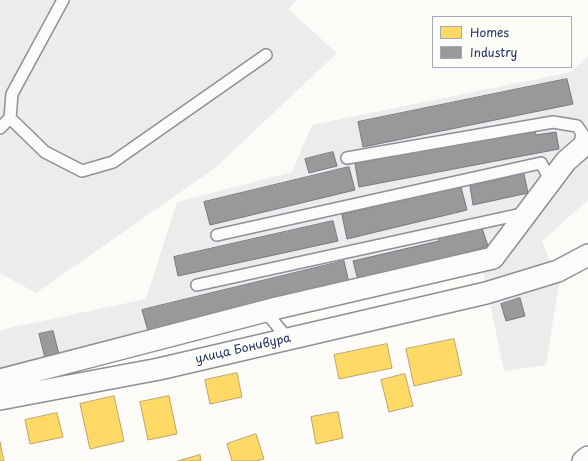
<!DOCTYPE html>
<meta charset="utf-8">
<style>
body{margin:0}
#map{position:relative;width:588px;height:461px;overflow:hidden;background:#fcfbf8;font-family:"Playpen Sans",sans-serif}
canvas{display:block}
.legend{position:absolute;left:432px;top:16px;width:140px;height:52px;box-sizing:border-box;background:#fdfcf7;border:1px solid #a3aaba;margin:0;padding:5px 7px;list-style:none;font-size:12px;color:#1b2f5e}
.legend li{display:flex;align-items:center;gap:8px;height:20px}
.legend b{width:20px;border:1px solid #a3aaba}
</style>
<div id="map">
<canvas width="588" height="461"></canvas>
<ul class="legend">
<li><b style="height:11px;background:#ffd966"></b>Homes</li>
<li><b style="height:11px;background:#999"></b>Industry</li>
</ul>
</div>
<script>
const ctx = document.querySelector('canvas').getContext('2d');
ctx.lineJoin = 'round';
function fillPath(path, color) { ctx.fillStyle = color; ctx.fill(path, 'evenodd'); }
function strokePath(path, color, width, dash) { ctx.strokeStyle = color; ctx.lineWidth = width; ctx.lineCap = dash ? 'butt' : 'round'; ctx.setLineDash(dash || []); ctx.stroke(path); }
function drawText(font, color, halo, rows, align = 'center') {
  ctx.font = font + ' "Playpen Sans",sans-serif'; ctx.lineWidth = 4; ctx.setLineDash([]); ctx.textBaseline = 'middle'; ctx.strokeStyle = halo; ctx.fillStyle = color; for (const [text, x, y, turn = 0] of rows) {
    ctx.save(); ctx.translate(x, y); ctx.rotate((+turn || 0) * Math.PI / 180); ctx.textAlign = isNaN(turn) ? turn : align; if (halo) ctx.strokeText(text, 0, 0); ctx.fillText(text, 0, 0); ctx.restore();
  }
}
fillPath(new Path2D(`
 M0,0H297L288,9L337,53L215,168L36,293L0,273Z
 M588,56V200L542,241L559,283L546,365L504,371L483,270L0,378V330L146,299L177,202L292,172L312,125L571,72Z`), '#ebeceb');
const homes = new Path2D(`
 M454,339L462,375L414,386L406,349Z
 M387,344L392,368L339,379L334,355Z
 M237,373L242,397L210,404L205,380Z
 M405,374L413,406L389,412L381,380Z
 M114,396L124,441L90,449L80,404Z
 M169,396L177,434L148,440L140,402Z
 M338,412L343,438L316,444L311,417Z
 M57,413L63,437L30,444L25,420Z
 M256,434L264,459L256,461H232L227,444Z
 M0,442L4,461H0Z
 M200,455L201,461H178Z`);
fillPath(homes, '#ffd966');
strokePath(homes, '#bba664', 1);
const industry = new Path2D(`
 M567,79L573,104L363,147L358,122Z
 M535,130L536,135L556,132L559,149L359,187L355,164Z
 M333,152L337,166L309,173L305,159Z
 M349,167L355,190L210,225L204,202Z
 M524,174L528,193L473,205L470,186Z
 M461,187L467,210L347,239L342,215Z
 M333,221L338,241L178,276L174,257Z
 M481,225L488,246L445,260L358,280L353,261L439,241L438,238Z
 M344,261L349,283L148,331L142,310Z
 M520,298L525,316L506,321L501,304Z
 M53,331L59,354L45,358L39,334Z`);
fillPath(industry, '#999');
strokePath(industry, '#737987', 1);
const lane = new Path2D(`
 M10,118L45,152L82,171L113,162L266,55
 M0,128L10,118L12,94L63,0
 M347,158L553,122L577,126L582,133L579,148
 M217,235L541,163L551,181
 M197,285L526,213
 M265,311L288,339`);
const street = new Path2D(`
 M0,380L277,308L493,258L566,161L588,142
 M0,399L159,369L486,293L558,271L588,255
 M583,461L588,457`);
strokePath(lane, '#8c9097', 14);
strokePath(street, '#8c9097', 24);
strokePath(lane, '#fbfbf9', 11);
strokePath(street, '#fbfbf9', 21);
drawText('12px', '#1b2f5e', '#fdfcf7', [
 ["улица Бонивура",243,349,-13]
]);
</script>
